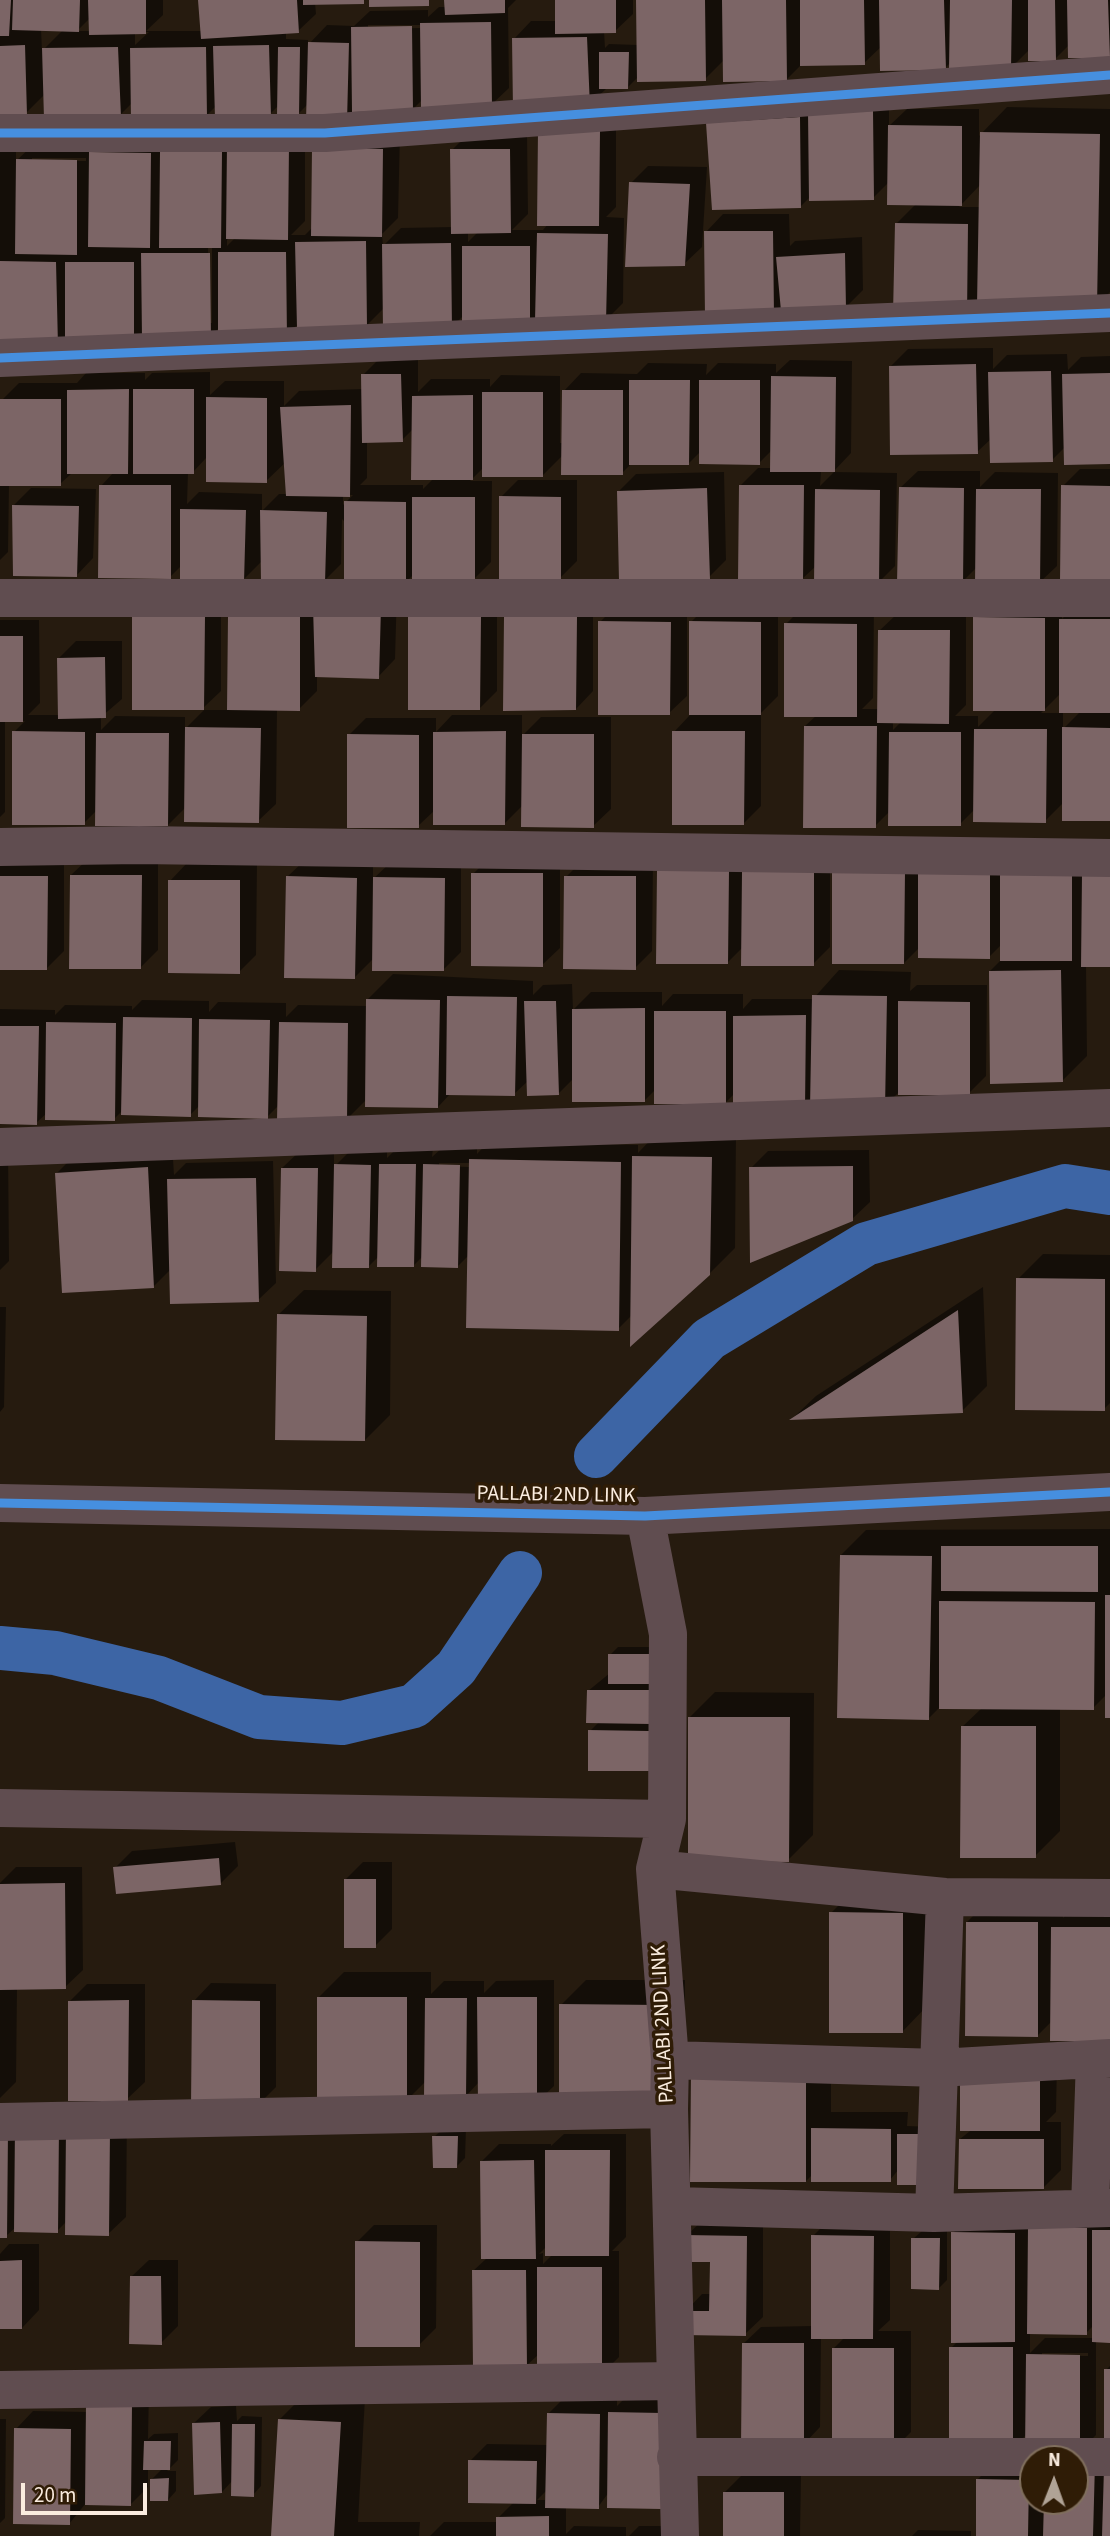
<!DOCTYPE html>
<style>
body{margin:0}
#map{position:relative;width:1110px;height:2536px;overflow:hidden;background:#261b0f;font-family:"Source Sans 3",sans-serif}
canvas{display:block}
.north{position:absolute;left:1019px;top:2445px;width:70px;height:70px;box-sizing:border-box;background:#2f1c06;border:2px solid #806f5d;border-radius:50%;rotate:1deg;font-size:19px;font-weight:700;line-height:28px;text-align:center;color:#faecdf}
.north::after{content:'';display:block;margin:auto;width:24px;height:32px;background:#b0a396;clip-path:polygon(50% 0,100% 100%,50% 72%,0 100%)}
.scale{position:absolute;left:21px;top:2483px;width:126px;height:32px;box-sizing:border-box;border:4px solid #faecdf;border-top:0;padding-left:9px;font-size:21px;line-height:24px;white-space:nowrap;color:#faecdf;-webkit-text-stroke:5px #2f1c06;paint-order:stroke}
</style>
<div id="map">
<canvas width="1110" height="2536"></canvas>
<div class="north">N</div>
<div class="scale">20 m</div>
</div>
<script>
const ctx = document.querySelector('canvas').getContext('2d');
ctx.lineJoin = 'round';
function fillPath(path, color) { ctx.fillStyle = color; ctx.fill(path, 'evenodd'); }
function strokePath(path, color, width, dash) { ctx.strokeStyle = color; ctx.lineWidth = width; ctx.lineCap = dash ? 'butt' : 'round'; ctx.setLineDash(dash || []); ctx.stroke(path); }
function drawText(font, color, halo, rows, align = 'center') {
  ctx.font = font + ' "Source Sans 3",sans-serif'; ctx.lineWidth = 7; ctx.setLineDash([]); ctx.textBaseline = 'middle'; ctx.strokeStyle = halo; ctx.fillStyle = color; for (const [text, x, y, turn = 0] of rows) {
    ctx.save(); ctx.translate(x, y); ctx.rotate((+turn || 0) * Math.PI / 180); ctx.textAlign = isNaN(turn) ? turn : align; if (halo) ctx.strokeText(text, 0, 0); ctx.fillText(text, 0, 0); ctx.restore();
  }
}
fillPath(new Path2D(`
 M0,0H163V15L146,31H202L200,0H366L315,3L316,14L298,31L286,32V39L308,40V45L327,25L354,26L370,11L428,10V17L439,7H446V0H516L508,8L509,88L491,105L423,99L412,110L346,120L308,104L298,114L279,105L270,114L216,106L207,115L133,102L120,115L45,94L26,113L0,114ZM90,18V31H77ZM368,25H420L421,28L368,29ZM41,29L63,30L42,51ZM135,32H149L135,45Z
 M557,0H633V14L615,31H604L605,48L609,44L638,45V0H1110V56L1070,44L1055,59L1030,49L1011,68L951,62L945,68L882,46L864,63L802,64L787,79L724,60L705,79L639,76L627,88H607L589,105L514,39L531,21H557Z
 M889,94V126L907,109H979V136L1007,107L1110,109V292L1096,306L966,314L897,223L916,204L889,182L873,198L811,196L800,207L708,123ZM981,184V207H959Z
 M616,114V207L606,217L624,218L623,303L605,321L464,315L451,328L385,307L366,326H296L287,336L220,327L210,337L58,344L0,339V149H16V161L35,143L305,128V221L291,235H305L313,227L314,148L400,132L398,218L382,234L383,246L401,228L453,227L452,150L469,133H527L528,214L512,230H543L548,224L540,131ZM32,158H86V161H32ZM468,232H478L468,242ZM229,238H235L227,246V240ZM208,244H212V323H209Z
 M648,166L707,167L702,247L684,264L631,183Z
 M723,214H789L790,246L795,241L862,237L863,290L845,308L783,305L773,315L706,232Z
 M993,348V369L1007,355L1067,354L1068,370L1081,357L1110,356V462L1065,447L1052,460L992,438L977,452L891,366L908,349Z
 M418,357V392L431,379H490V387L501,375L560,376V443H563L564,391L581,373L637,374L648,363L707,364L706,375L718,363L776,364V373L790,360L852,361L851,453L834,471H821L820,486L834,472L897,473L895,566L878,583L816,566L802,579L741,485L758,468H771L772,450L759,463L701,451L689,463H632L622,473L563,455L543,475L484,467L470,481H492L491,562L474,579L414,574L405,583L342,519L341,564L324,581L262,561L243,580L182,565L170,577L101,486L114,472L72,473L60,484H9L8,552L0,560V402L19,383H77L86,373H145V380L152,373L210,372V395L225,381H284V406L299,391L363,389V375L380,358ZM414,428L434,478L423,489V485H360L367,478V441L402,440ZM207,457L266,481L286,462L288,494H279L262,511V494L199,492L187,504L188,472H193ZM343,495H353L343,505Z
 M1080,469H1110V580L1063,486Z
 M918,471H980V487L995,472L1058,473L1057,566L1039,583L977,567L962,582L900,488Z
 M724,472L726,560L709,577L618,492L636,474Z
 M518,480H577V561L560,578L501,497Z
 M31,488L96,489L93,558L76,576L14,505Z
 M397,590L395,659L378,677L317,676V691L299,709H277L276,804L258,821L186,807L168,825L97,810L84,823L14,732L25,721H5V812L0,817V620H39L40,703L28,715H59V658L76,641H122V699L101,717V730L115,716L185,717V729L204,710H229V617Z
 M221,600V691L203,708L134,617Z
 M427,600L497,601V691L480,708Z
 M593,601V691L576,709L505,617Z
 M1062,601V619L1078,602L1110,603V819L1063,803L1045,821L975,809L960,824L890,811L875,826L805,726L817,715L786,624L803,607H874L873,698L862,709H879V631L897,614H966V705L955,716H978V727L996,709L975,618ZM1061,693V713H1041ZM1063,711H1081L1063,729ZM893,722H901L893,730Z
 M617,605H687V696L669,713L600,622Z
 M708,605H778V696L759,715H761V806L744,823L674,732L690,715L691,622Z
 M452,715H522V736L541,717H611V809L593,826L523,805L504,824L435,810L418,826L349,735L366,718H436V732Z
 M830,856V947L813,964L743,947L728,962L658,871Z
 M490,857H560V948L542,965L473,874Z
 M1110,857V965H1086L1087,1056L1062,1081L990,971L1001,960V945L989,957L920,947L904,963L834,871Z
 M89,858L158,859V950L141,967L71,875Z
 M0,860H64V951L47,968H0Z
 M305,860L373,861V879L392,861H461V952L444,969L374,958L355,977L287,877Z
 M583,860H653L652,951L635,968L566,877Z
 M187,863H257L256,955L239,972L170,881Z
 M839,970L911,972L910,991L917,985H987L986,1076L969,1093H898L884,1107L735,1093L725,1103L656,1089L644,1101L574,1078L559,1093L528,1081L514,1094L451,1093L438,1107L367,1099L346,1120L279,1105L267,1117L200,1105L190,1115L123,1110L114,1119L47,1113L36,1123H0V1009L55,1010V1015L65,1005L132,1006V1010L142,1000L209,1001V1012L218,1002L286,1003V1017L298,1005L368,1006V999L393,974L533,981V995L543,985L572,984L573,1010L591,992H662V1006L673,994H743V1009L752,999H813Z
 M659,1131L736,1133L735,1248L709,1274L632,1315L618,1329L469,1255L458,1266L423,1256L414,1265L379,1256L368,1267L334,1251L315,1270L282,1168L300,1151L334,1152V1167L353,1148H387V1158L398,1147L433,1148L432,1157L442,1148L477,1149V1154L488,1142L638,1145V1153ZM439,1163H469V1167L439,1166Z
 M172,1143L174,1175L186,1163L273,1161L276,1283L258,1300L171,1269L154,1286L57,1173L82,1148Z
 M0,1145H8L9,1261L0,1270Z
 M869,1150L870,1202L852,1219L751,1168L768,1151Z
 M1043,1254L1110,1255V1403L1104,1409L1018,1279Z
 M983,1287L987,1386L962,1411L793,1418L816,1396Z
 M304,1290L391,1291L390,1415L365,1440L278,1315Z
 M0,1307H6L4,1407L0,1412Z
 M1110,1529V1717L1106,1695L1093,1708H1060V1831L1035,1856L962,1727L982,1708H939L929,1718L841,1555L866,1530Z
 M618,1647H663L665,1752L590,1731L599,1722L588,1691L610,1673V1655Z
 M715,1692L814,1693L813,1835L788,1860L690,1717Z
 M235,1842L238,1866L221,1883L115,1868L132,1851Z
 M363,1862H392V1929L375,1946L345,1880Z
 M16,1867H82L83,1970L65,1987L17,1988L16,2082L0,2098V1883Z
 M856,1888L927,1889V2006L902,2032L831,1913Z
 M992,1897L1063,1898V1918L1078,1902L1110,1903V2040L1052,2021L1038,2035L967,1922Z
 M344,1972H431V1994L444,1981H484V1993L496,1981L554,1980V2086L536,2103L479,2082L466,2096L426,2081L406,2101L319,1997Z
 M586,1980H685L684,2075L561,2005Z
 M211,1983L276,1984V2087L259,2104L194,2001Z
 M87,1984H145V2082L127,2099L70,2001Z
 M717,2048H831V2112H908L907,2126L933,2127L890,2180L813,2174L806,2181Z
 M1057,2062L1056,2112L1046,2122H1061V2170L1043,2188L960,2139Z
 M127,2112L126,2217L108,2234L67,2221L57,2231L16,2227L6,2236H0V2114Z
 M466,2128L465,2158L457,2166L434,2137L443,2129Z
 M564,2134H626V2237L612,2251H619V2357L601,2375L539,2354L526,2366L473,2271L487,2258L482,2161L499,2144H551V2146ZM547,2246L553,2254L543,2264V2253L539,2254Z
 M1110,2214V2341H1096V2435L1093,2438H1106V2370L1110,2366V2536H978V2479L995,2462L1033,2463V2501H1075V2459L1027,2434L1012,2449L951,2348L958,2341L953,2233L970,2216ZM1094,2325V2338H1045L1030,2353V2333H1086ZM1042,2353H1088V2356H1042Z
 M704,2219H763V2317L745,2334L685,2312L702,2294H711V2260L686,2236Z
 M830,2219H890V2320L878,2331H911V2432L894,2449L834,2348L845,2337H821L820,2427L803,2445L743,2344L761,2327L812,2326L813,2236Z
 M374,2225H437L436,2328L419,2345L357,2242Z
 M922,2231H947V2280L939,2288L913,2239Z
 M9,2244H39V2310L22,2328L0,2327V2254Z
 M149,2260H178V2326L161,2343L131,2277Z
 M149,2388L148,2439L154,2434L178,2433V2460L167,2471H176V2491L168,2500L151,2480L163,2468H148V2487L131,2504L86,2503L69,2524L16,2429L33,2411L87,2412Z
 M305,2394L365,2398L358,2522H420L419,2536H273L280,2419Z
 M566,2396L617,2397V2406L627,2396L679,2397L598,2507H566V2534L574,2526L626,2527V2536H430L444,2522H498V2518L514,2502L470,2461L487,2444L548,2445V2414ZM547,2490V2500H537Z
 M236,2406L237,2421L242,2416L262,2417L261,2486L253,2495L233,2480L222,2492L193,2424L211,2407Z
 M0,2419H6L5,2518L0,2523Z
 M742,2475H801L800,2536H724L725,2492Z
 M639,2526H691L690,2536H629Z
 M918,2530L971,2531V2536H912Z`), '#0007');
strokePath(new Path2D(`
 M596,1456L709,1339L866,1244L1065,1186L1110,1193
 M0,1648L55,1653L159,1678L259,1717L342,1723L414,1706L456,1668L520,1573`), '#3d65a5', 44);
fillPath(new Path2D(`
 M0,0H11L9,36H0Z
 M13,0H80L79,32L12,30Z
 M88,0H146V34L89,35Z
 M198,0H297L299,33L201,39Z
 M303,0H364V4L303,5Z
 M369,0H429V6L369,7Z
 M444,0H505V13L445,15Z
 M555,0H616V33L555,34Z
 M636,0H705L706,81L637,82Z
 M722,0H786L787,81L723,82Z
 M800,0H864L865,65L800,66Z
 M879,0H944L946,70L880,71Z
 M950,0H1012L1011,70L949,69Z
 M1028,0H1055L1056,61H1028Z
 M1067,0H1108L1110,58H1068Z
 M491,22L492,107L421,108L420,23Z
 M412,26L413,111L352,112L351,27Z
 M587,37L590,107L513,110L512,38Z
 M308,42L349,43L347,122L306,121Z
 M25,45L27,115L0,116V46Z
 M269,45L271,116L215,118L213,46Z
 M118,47L121,117L44,119L42,48Z
 M206,47L207,117L131,120L130,48Z
 M278,47H300L299,116L277,115Z
 M599,52H629L628,89H599Z
 M873,111L874,200L809,201L808,112Z
 M800,117L801,208L712,210L706,123Z
 M888,125L962,126V206L887,205Z
 M538,130L600,131L599,226H537Z
 M980,132L1100,134L1097,307L977,305Z
 M227,144L289,145L288,240L226,239Z
 M312,148L383,149L382,237L311,236Z
 M450,149H510L511,233L451,234Z
 M89,152L151,153L150,248L88,247Z
 M160,152H222L221,248H159Z
 M16,159L77,160V255L15,254Z
 M629,182L690,184L685,266L625,267Z
 M895,223L968,224L967,316L893,314Z
 M704,231H773L774,316L705,317Z
 M537,233L608,234L606,322L535,321Z
 M366,241L367,327L297,328L295,242Z
 M451,243L452,330H383L382,244Z
 M462,246H530V332H462Z
 M218,252H286L287,338H218Z
 M141,253H210L211,339H142Z
 M845,253L846,309L781,311L776,257Z
 M0,261L56,262L58,346L0,347Z
 M65,262H134V348H65Z
 M976,364L978,454L890,455L889,366Z
 M1051,371L1053,462L990,463L988,372Z
 M1110,373V464L1064,465L1062,374Z
 M361,374H401L403,442L362,443Z
 M771,376L836,377L835,472H770Z
 M629,380H690L689,465H629Z
 M699,380H760V465L699,464Z
 M129,389L128,474H67V390Z
 M133,389H194V474H133Z
 M562,390H623V475H561Z
 M482,392H543V477H482Z
 M473,395V480H411L412,396Z
 M206,397L267,398V483L206,482Z
 M0,399H61V486H0Z
 M351,405L350,497L286,496L280,407Z
 M99,485H171V579L98,578Z
 M739,485H804L803,581L738,580Z
 M1061,485L1110,486V582L1060,581Z
 M899,487L964,488L963,584L897,583Z
 M707,488L710,579L619,581L617,491Z
 M815,489L880,490L879,585H814Z
 M976,489H1041L1040,585L975,584Z
 M499,496L561,497V580L499,581Z
 M412,497H475V581L412,580Z
 M344,501L406,502V585H344Z
 M12,505L79,506L77,577L13,576Z
 M180,509L246,510L244,582L180,581Z
 M260,510L327,512L325,583L261,582Z
 M313,606L381,607L379,679L315,677Z
 M205,616L204,710H132V617Z
 M228,616L300,617V711L227,710Z
 M408,616L481,617L480,710H408Z
 M504,617H577L576,710L503,711Z
 M973,617L1045,618V711H973Z
 M1059,619H1110V713H1059Z
 M598,621L671,622L670,715H598Z
 M689,621L761,622V715H689Z
 M784,623L857,624V717H784Z
 M878,630H950L949,724L877,723Z
 M0,636H23V722H0Z
 M105,657L106,718L58,719L57,658Z
 M804,726H877L876,828H803Z
 M185,727L261,728L259,823L184,822Z
 M1062,727L1110,728V821H1062Z
 M974,729H1047L1046,823L973,822Z
 M12,731L85,732V825H12Z
 M506,731L505,825H433V732Z
 M672,731H745L744,825H672Z
 M889,732H961V826H888Z
 M96,733H169L168,826H95Z
 M347,734L419,735V828H347Z
 M522,734H594V828L521,827Z
 M918,865H990V959L918,958Z
 M1000,867L1072,868V961H1000Z
 M657,870L729,871L728,964H656Z
 M832,871H905L904,964H832Z
 M742,872H814V966H741Z
 M471,873H543V967L471,966Z
 M1082,874H1110V967H1081Z
 M70,875H142L141,969H69Z
 M0,876H48L47,970H0Z
 M286,876L357,878L355,979L284,978Z
 M564,876H636V970L563,969Z
 M373,877L445,878L444,971H372Z
 M168,880H240V974L168,973Z
 M1061,970L1063,1082L990,1084L989,971Z
 M812,995L887,996L885,1109L810,1108Z
 M447,996L517,997L515,1096L446,1095Z
 M366,999L440,1000L438,1108L365,1107Z
 M524,1001H556L559,1095L527,1096Z
 M898,1001L970,1002V1095H898Z
 M645,1008V1102H572V1009Z
 M654,1011H726V1104H654Z
 M806,1015L805,1109H733V1016Z
 M123,1017L192,1018L191,1117L121,1115Z
 M199,1019L270,1020L268,1119L198,1117Z
 M46,1022L116,1023L115,1121L45,1120Z
 M279,1022L348,1023L347,1121L277,1120Z
 M0,1026H39L37,1125L0,1124Z
 M632,1156L712,1157L710,1275L630,1347Z
 M469,1159L621,1162L619,1331L466,1328Z
 M334,1164L371,1165L369,1268H332Z
 M379,1164H416L414,1267H377Z
 M423,1164L460,1165L458,1268L421,1267Z
 M853,1166V1221L750,1263L749,1167Z
 M148,1167L154,1288L62,1293L55,1173Z
 M281,1168H318L316,1272L279,1271Z
 M256,1178L259,1302L170,1304L167,1179Z
 M1016,1278L1105,1279V1411L1015,1410Z
 M958,1310L963,1413L789,1420Z
 M277,1314L367,1316L365,1441L275,1440Z
 M941,1546H1098V1592L941,1591Z
 M840,1555L932,1556L929,1720L837,1718Z
 M1105,1595H1110V1718H1105Z
 M939,1601L1095,1602L1094,1710L939,1709Z
 M608,1654H656V1684H608Z
 M587,1690H651V1724L586,1723Z
 M688,1717H790L789,1862L688,1861Z
 M961,1726H1036V1858H960Z
 M588,1730L649,1731V1771H588Z
 M219,1858L221,1885L116,1894L113,1867Z
 M344,1879H376V1948H344Z
 M65,1883L66,1989L0,1990V1884Z
 M829,1912L903,1913V2033H829Z
 M966,1922H1038V2037L965,2036Z
 M1051,1927H1110V2041H1050Z
 M317,1997H407V2103H317Z
 M477,1997H537V2105H478Z
 M425,1998H467L466,2098H424Z
 M129,2000L128,2101H68V2001Z
 M192,2000L260,2001V2106H191Z
 M559,2004L660,2005V2102H559Z
 M691,2072H806V2182H690Z
 M960,2077L1040,2078V2131H960Z
 M15,2125L59,2126L58,2233L14,2232Z
 M66,2128L110,2129L109,2236L65,2235Z
 M811,2128L891,2129V2182H811Z
 M0,2131H8L7,2238H0Z
 M897,2134H925V2185H897Z
 M432,2136H458L457,2168H433Z
 M959,2139H1044V2189H958Z
 M545,2150H610L609,2256H545Z
 M534,2160L536,2259H481L480,2161Z
 M1028,2227L1087,2228V2335L1027,2334Z
 M1092,2230H1110V2343L1092,2342Z
 M951,2232L1015,2233V2342L951,2343Z
 M685,2235L747,2236L746,2336L683,2335V2311H709L710,2262H684Z
 M811,2235L874,2236L873,2339H811Z
 M911,2238H940L939,2290L911,2289Z
 M355,2241L420,2242V2347H355Z
 M22,2260V2329H0V2261Z
 M537,2267H602V2376H537Z
 M472,2270H526L527,2368L473,2369Z
 M130,2276H161L162,2345L129,2344Z
 M742,2343H804V2446H741Z
 M949,2347H1013V2451H949Z
 M832,2348H894V2451L832,2450Z
 M1026,2354L1080,2355V2454H1025Z
 M1104,2369H1110V2445H1104Z
 M86,2403L132,2404L131,2506L85,2505Z
 M608,2412L662,2413L661,2509L607,2508Z
 M547,2413L600,2414L599,2509L545,2508Z
 M278,2419L341,2422L334,2536H271Z
 M220,2422L222,2493L194,2495L192,2423Z
 M232,2424H255L254,2497L231,2496Z
 M14,2428L71,2429L70,2525L13,2524Z
 M144,2441H171L170,2470H143Z
 M468,2460L537,2461L536,2504L468,2503Z
 M1075,2462L1095,2463L1093,2536H1043L1044,2501H1075Z
 M1104,2468L1110,2469V2536H1102Z
 M169,2478L168,2501H150V2479Z
 M976,2479L1029,2480L1028,2536H976Z
 M723,2492H784V2536H723Z
 M549,2516V2536H496V2517Z`), '#7c6566');
strokePath(new Path2D(`
 M0,133H325L1110,75
 M0,358L1110,313
 M0,598H1110
 M0,847L139,845L1110,858
 M0,1147L1110,1108
 M0,1503L645,1516L1110,1492
 M645,1516L668,1634L667,1819L655,1869L670,2060L669,2109L680,2536
 M0,1808L667,1819
 M655,1869L945,1897L1110,1898
 M670,2060L939,2068L1110,2058
 M0,2122L669,2109
 M674,2206L934,2213L1110,2208
 M1090,2208L1095,2059
 M934,2213L945,1897
 M0,2390L675,2381
 M676,2457H1110`), '#604d50', 38);
strokePath(new Path2D(`
 M0,133H325L1110,75
 M0,358L1110,313
 M0,1503L645,1516L1110,1492`), '#468fdf', 9);
drawText('21px', '#faecdf', '#2f1c06', [
 ["PALLABI 2ND LINK",556,1496,1],
 ["PALLABI 2ND LINK",664,2024,-93]
]);
</script>
